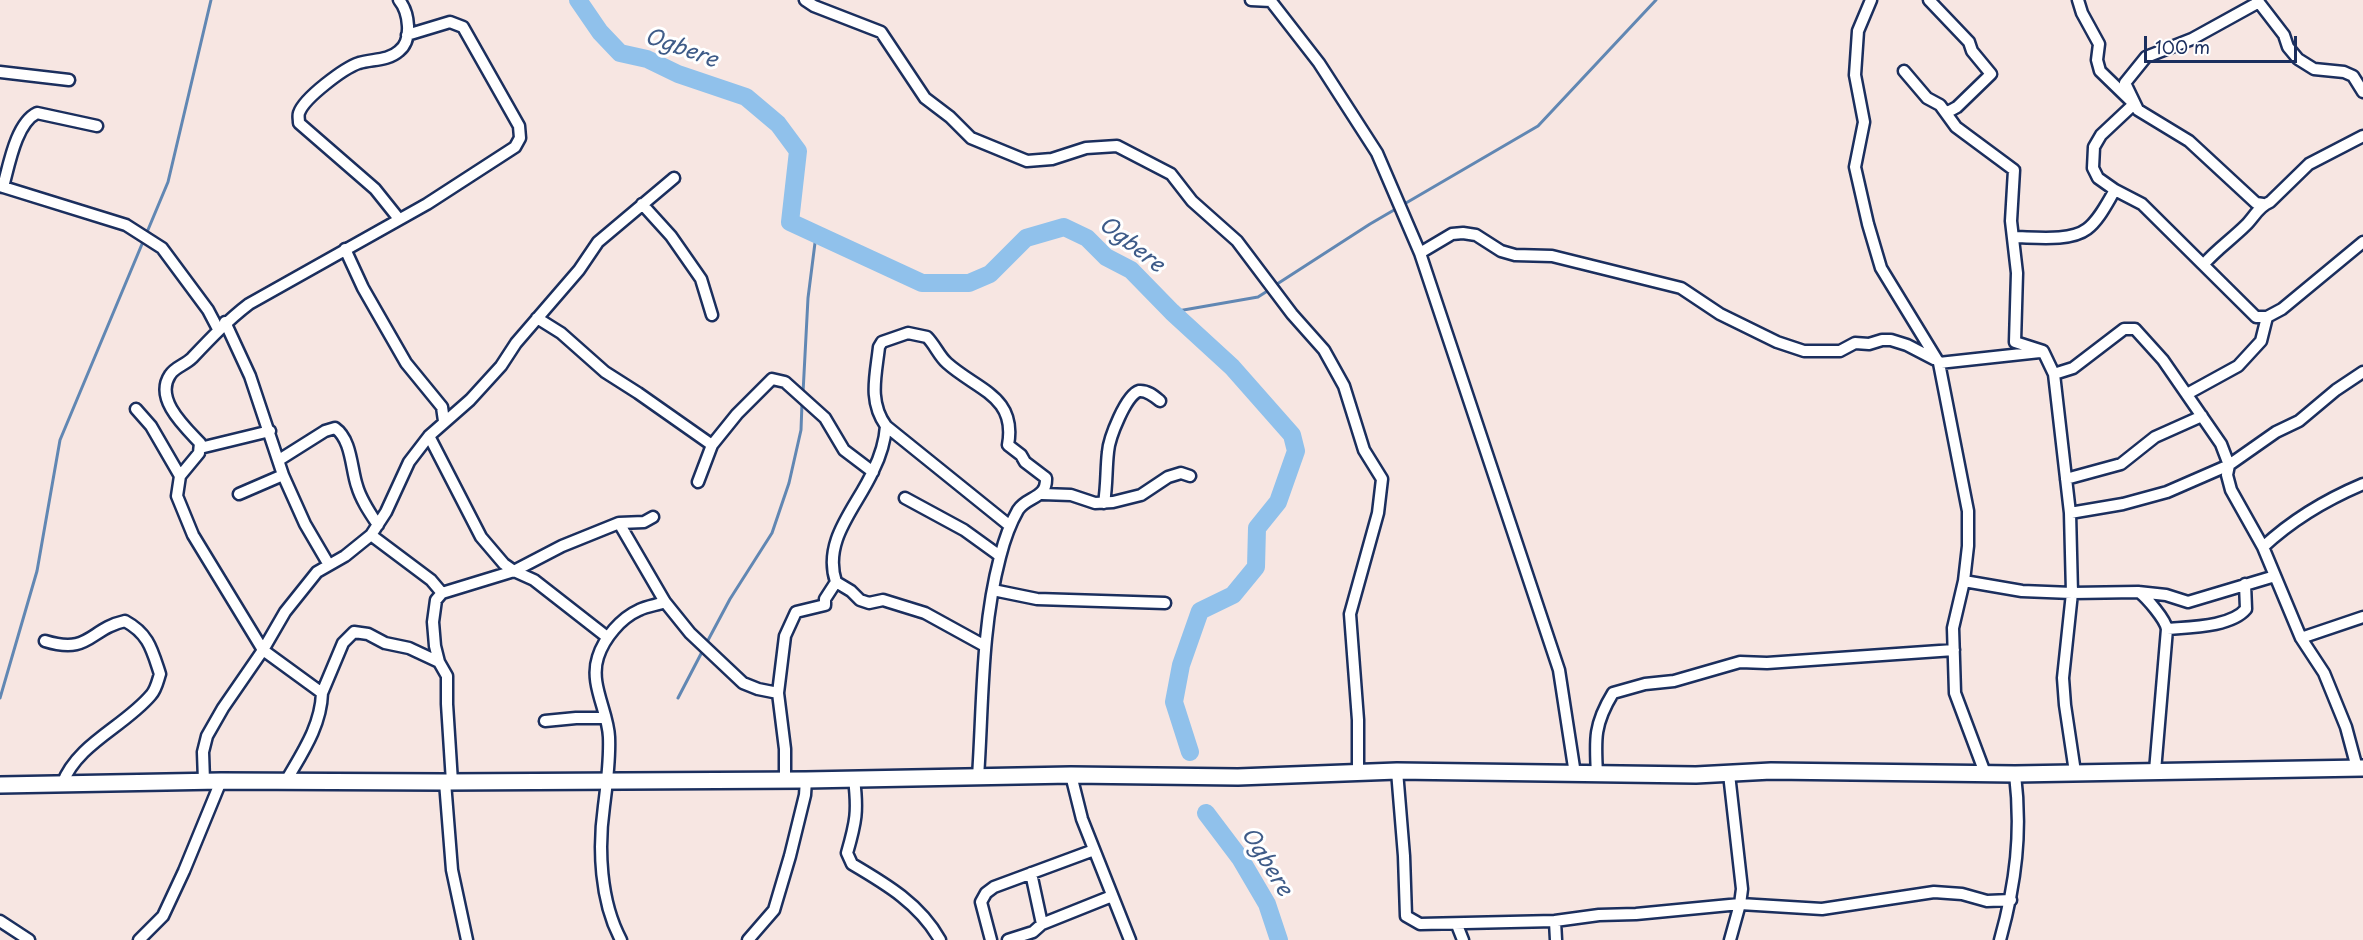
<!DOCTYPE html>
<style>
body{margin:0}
#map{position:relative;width:2363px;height:940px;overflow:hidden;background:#f7e6e2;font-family:"Playpen Sans",sans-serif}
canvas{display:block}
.scale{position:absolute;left:2144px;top:36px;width:153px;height:27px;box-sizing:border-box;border:3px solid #1b2f5e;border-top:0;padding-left:8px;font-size:18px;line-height:21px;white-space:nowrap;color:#1b2f5e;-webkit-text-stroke:4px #fff;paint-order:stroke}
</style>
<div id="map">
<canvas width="2363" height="940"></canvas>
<div class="scale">100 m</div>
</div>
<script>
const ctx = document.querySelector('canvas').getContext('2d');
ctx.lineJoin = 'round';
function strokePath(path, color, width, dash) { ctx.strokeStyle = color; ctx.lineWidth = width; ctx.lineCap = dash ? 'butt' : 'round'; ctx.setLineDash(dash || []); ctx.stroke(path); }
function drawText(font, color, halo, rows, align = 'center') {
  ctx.font = font + ' "Playpen Sans",sans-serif'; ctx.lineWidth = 6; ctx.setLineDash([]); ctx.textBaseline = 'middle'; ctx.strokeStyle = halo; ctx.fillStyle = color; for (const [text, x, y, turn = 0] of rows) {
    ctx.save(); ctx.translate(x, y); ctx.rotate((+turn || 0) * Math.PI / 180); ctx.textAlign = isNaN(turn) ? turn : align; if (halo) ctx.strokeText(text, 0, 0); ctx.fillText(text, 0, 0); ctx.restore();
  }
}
strokePath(new Path2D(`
 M1274,286L1370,224L1538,126L1656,0
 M1172,312L1258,297L1269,290
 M803,393L808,298L816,235
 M706,644L730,599L772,533L789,483L801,430L802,403
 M0,698L37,571L60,440L168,182L211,0
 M678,698L703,650`), '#6187b3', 3);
strokePath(new Path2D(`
 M578,0L600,32L620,53L647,59L678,74L746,97L778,124L798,151L790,222L922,283H969L990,274L1026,238L1064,227L1087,238L1106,257L1131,270L1172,312L1232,367L1292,435L1296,451L1278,502L1257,528L1256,567L1233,595L1200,611L1181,665L1174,702L1190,752
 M1206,813L1240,858L1267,904L1279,940`), '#90c1eb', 18);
const street = new Path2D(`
 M399,0C409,12 413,40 399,51C388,61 372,59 359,63C344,68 304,98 299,113C298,116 299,119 299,123L375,189L399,219
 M805,0L814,6L881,32L925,98L950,117L971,138L1027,161L1052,159L1086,148L1117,146L1171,174L1192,201L1237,241L1292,314L1324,350L1344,386L1364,450L1382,479L1378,513L1350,614L1358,720V772
 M1251,0L1271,1
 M1270,0L1319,63L1377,153L1420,253L1559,670L1575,774
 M1871,0L1858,31L1855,75L1864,122L1855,167L1868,224L1881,268L1939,363L1968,511V546L1964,581L1953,628L1955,693L1985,773
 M1929,0L1969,42L1972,51L1991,74L1957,107L1946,113
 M2078,0L2082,13L2099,44L2097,60L2100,71L2134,104L2101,135L2094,147L2093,168L2098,178L2115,190L2142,204L2256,317H2267L2282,309L2363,242
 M2257,0L2284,35L2288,47L2298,59L2314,69L2344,72L2353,76L2363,92
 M2259,2L2192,39L2146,57L2125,83L2138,110L2189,141L2256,203L2263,204
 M1904,71L1927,98L1940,105L1956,127L2014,170L2011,221L2017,273L2015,342L2043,351L2054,374L2070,513L2072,593L2063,678L2065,705L2075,772
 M0,72L69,80
 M0,186L126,225L162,248L208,310L218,329
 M3,187C9,165 16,123 37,113L97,126
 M642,204L671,236L701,279L712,315
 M2013,237C2033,237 2070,242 2087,229C2099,220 2107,203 2115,190
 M345,249L363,288L406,363L442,407L444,421
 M1420,253L1452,234L1463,233L1476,235L1501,251L1515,255L1552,256L1681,288L1720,314L1777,342L1804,351H1840L1855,343L1869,344L1882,340H1891L1907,345L1934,359
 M2204,264C2217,249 2232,239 2246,225C2254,217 2259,206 2270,202L2309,164L2363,136
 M537,318L561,333L605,372L638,393L712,445
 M225,322L250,376L283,475L305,524L329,565
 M1939,363L2040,352
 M2054,374L2073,368L2124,329H2135L2163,360L2221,444L2229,465L2227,475L2231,490L2263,547L2301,638L2324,673L2346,727L2357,768
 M2187,394L2238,366L2261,341L2267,317
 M136,409L151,426L180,476
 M886,426C885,441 880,457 873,471C857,507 822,540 836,582L851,591L860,600L869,603L883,600L925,613L985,646
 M429,436L481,537L504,564L514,571L534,580L607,637
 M200,448L270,431
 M279,460L325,431L335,428C352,440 351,469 357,486C361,500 370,513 378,525
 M2066,479L2121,464L2155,437L2202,416
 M698,482L712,445L737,414L772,379L785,382L825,418L844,450L873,472
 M239,494L283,475
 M1042,494L1071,495L1095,503L1113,502L1141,495L1168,477L1181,473L1190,476
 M905,498L964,530L1000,556
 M1104,503C1107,485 1106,469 1108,452C1109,438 1126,395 1139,391C1147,390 1154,396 1160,401
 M2070,513L2123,504L2167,492L2229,465L2276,432L2299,421L2336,390L2363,372
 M619,523L665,602L690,633L743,683L758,689L778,693
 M371,535L431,580L442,593
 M2263,547C2293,519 2325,500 2363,484
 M1964,581L2022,591L2072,593L2138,592L2166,595L2188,602L2275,576
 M993,590L1037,599L1165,603
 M2139,592C2147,598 2165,619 2167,629L2155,771
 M2167,629C2190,627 2231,627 2246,609L2245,584
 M2301,638L2363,617
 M45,641C90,655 89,629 125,621C149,634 152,650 160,674C158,680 156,690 151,695C124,727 78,743 62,784
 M322,693L343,643L354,632L368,634L385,643L409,648L439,662
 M545,721L576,718H604
 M1397,771L1404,856L1406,916L1420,924L1555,921L1556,940
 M1597,774C1595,739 1594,724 1613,693L1645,684L1674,681L1740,662L1767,663L1954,650
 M1729,774L1742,889L1740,904L1730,940
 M1071,775L1082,819L1130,940
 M978,777C983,704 981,629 1000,557C1004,541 1010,524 1018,510C1027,496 1047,499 1046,478L1025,462L1021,455L1008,445C1017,396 977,390 947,363C939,356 935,345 927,337L908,333L882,342L879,347C876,375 868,401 886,426L1010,526
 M854,779C858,811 856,822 847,853L852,864C886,884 920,904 940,940
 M785,780V749L778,693L785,636L796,612L825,605V599L836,582
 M204,781L203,752L207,736L223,708L263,650L285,612L317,572L345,556L371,535L386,512L409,462L429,436L470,400L501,366L516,343L579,270L598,242L674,178
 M286,781C302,753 321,726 322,693L263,650L193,535L177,496L180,476L199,453L200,443C185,427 154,399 170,375C175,367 185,365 192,358C210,339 228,320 249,304L427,204L515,147L520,138L519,126L463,27L450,22L407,35
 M445,782L452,870L467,940
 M452,782L447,704V676L439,662L435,646L433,622L436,600L442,593L514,571L562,546L619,523L644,522L653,517
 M1031,873L1042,924
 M0,921L29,940
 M1555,921L1599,915L1636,914L1740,904L1822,909L1934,892L1962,894L1987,901L2011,900
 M1457,925L1463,940
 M139,940L163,916L184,871L221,781
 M621,940C600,901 598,848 604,806C607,782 610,761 609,737C608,711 589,684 598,657C604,638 621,618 639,610C647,606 657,605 665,602
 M748,940L774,910L790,856L805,795L806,780
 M991,940L981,902L986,893L994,887L1094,850
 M1008,940L1033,932L1042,924L1112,896
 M2000,940C2016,883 2022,832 2015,774`);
const secondary = new Path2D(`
 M0,785L221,781L445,782L806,780L1071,775L1238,777L1397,771L1696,775L1771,771L2015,774L2363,768`);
strokePath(street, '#1b2f5e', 15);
strokePath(secondary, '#1b2f5e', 20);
strokePath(street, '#fff', 10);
strokePath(secondary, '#fff', 15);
drawText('italic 22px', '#3e5b88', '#fff', [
 ["Ogbere",681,49,20],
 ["Ogbere",1131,245,38],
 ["Ogbere",1266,862,58]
]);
</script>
